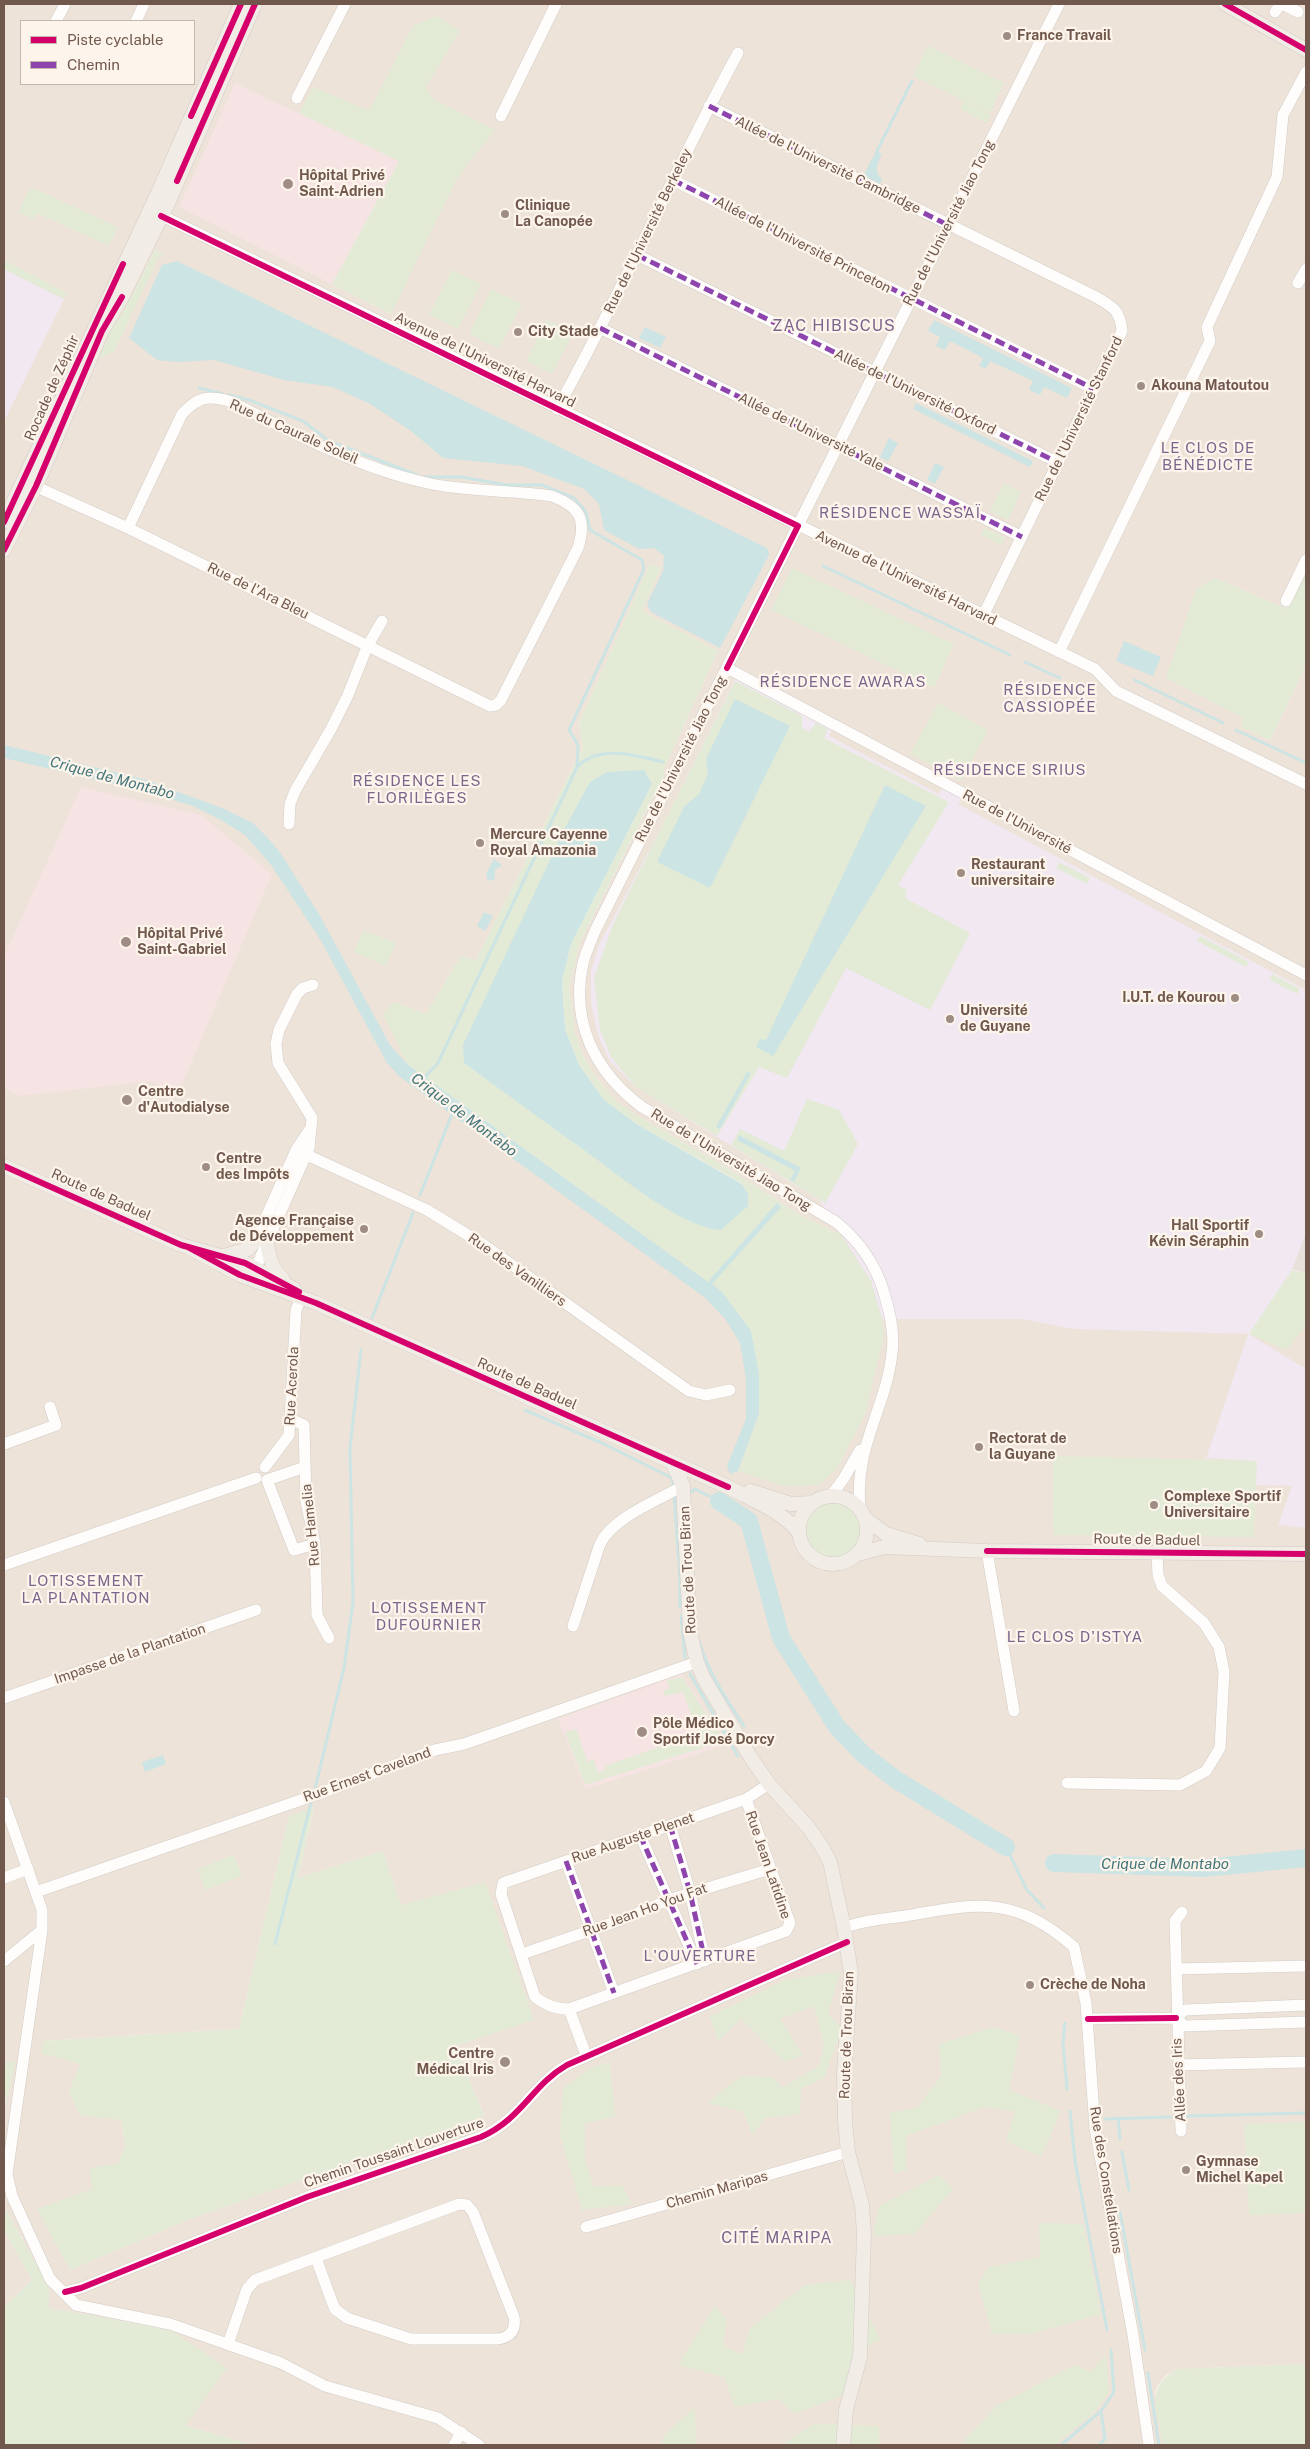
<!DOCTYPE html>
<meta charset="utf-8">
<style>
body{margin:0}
#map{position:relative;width:1310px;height:2449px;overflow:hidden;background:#f5f0ea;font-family:"Public Sans",sans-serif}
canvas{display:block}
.frame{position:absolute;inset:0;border:5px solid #71584c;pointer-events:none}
.legend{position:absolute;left:20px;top:20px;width:175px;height:65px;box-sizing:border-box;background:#fdf5eb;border:1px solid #c5b6ab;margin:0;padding:6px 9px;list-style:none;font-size:15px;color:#71584c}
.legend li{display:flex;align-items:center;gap:10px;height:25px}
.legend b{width:25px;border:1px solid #c5b6ab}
</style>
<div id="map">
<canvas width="1310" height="2449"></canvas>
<div class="frame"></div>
<ul class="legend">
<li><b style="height:6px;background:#d6006c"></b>Piste cyclable</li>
<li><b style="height:6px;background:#8e44ad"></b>Chemin</li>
</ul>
</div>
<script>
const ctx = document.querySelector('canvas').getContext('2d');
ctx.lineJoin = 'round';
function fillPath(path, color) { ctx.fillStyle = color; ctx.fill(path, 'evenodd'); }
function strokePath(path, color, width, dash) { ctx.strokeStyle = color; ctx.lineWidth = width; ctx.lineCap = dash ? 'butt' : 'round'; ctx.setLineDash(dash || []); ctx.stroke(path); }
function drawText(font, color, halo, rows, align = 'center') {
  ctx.font = font + ' "Public Sans",sans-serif'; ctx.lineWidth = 4.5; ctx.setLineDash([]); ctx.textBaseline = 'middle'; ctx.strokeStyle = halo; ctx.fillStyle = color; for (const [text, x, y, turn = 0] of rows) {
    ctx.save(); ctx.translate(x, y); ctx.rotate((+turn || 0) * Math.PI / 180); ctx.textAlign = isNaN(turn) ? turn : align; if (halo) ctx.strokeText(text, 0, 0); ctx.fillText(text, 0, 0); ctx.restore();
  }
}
fillPath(new Path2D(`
 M4,4H1306V573L1287,609L1215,578L1166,678L1243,717L1270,740L1306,665V1232L1292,1270L1249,1334L1306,1326V2364L1179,2369L1166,2375L1158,2385L1155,2393L1163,2445H255L185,2426L171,2330L49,2308V2286L4,2207V2108L15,2062H4ZM21,21H194V84H21ZM399,161L391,314L332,284ZM37,213L118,227L109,245ZM650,564L661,567L642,611L718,651L664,768V775L580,942L569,987L575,1034L582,1054L594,1075L615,1100L633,1113L729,1169L803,1217L840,1234L641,1233L407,1064L395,1002L426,1014L461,956L476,960L583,747L579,723ZM314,1808L298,1878L383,1851L401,1905L534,2019L455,2046L484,2115L190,2219L70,2270L92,2189L119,2163L125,2145L121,2120L69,2092L81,2064L44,2041L239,2029L289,1816Z
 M4,2230L32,2280L4,2307Z`), '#eee3d8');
fillPath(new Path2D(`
 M1306,1232V1274L1292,1269Z`), '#e8e0db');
fillPath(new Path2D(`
 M4,269L64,299L4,422Z
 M735,679L832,729L829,736L939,794L943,788L961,798L958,804L1306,990V1232L1292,1270L1249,1334L1306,1369V1528L1278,1525L1292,1486L1256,1485V1461L1206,1458L1248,1334L1074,1329L1022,1319H882L871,1281L819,1200L636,1087L609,1060L598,1035L591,1003V971L599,945L668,815Z`), '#f1e8f1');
fillPath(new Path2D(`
 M235,83L399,161L332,284L179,207Z
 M81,787L201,815L272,874L178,1094L151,1081L20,1096L4,1088V956Z
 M682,1674L729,1744L585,1789L558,1719Z`), '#f6e3e3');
fillPath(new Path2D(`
 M436,16L460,31L425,88L435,100L495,130L457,178L391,314L332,284L399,161L299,113L313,87L369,111L413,26Z
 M928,46L1004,83L990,113L913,76Z
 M964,101L991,115L987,123L962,110L960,108Z
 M31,187L118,227L109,246L37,213L33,219L18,212Z
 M155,250L163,253L158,258L114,352L99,358L112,326L125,309Z
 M4,260L67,293L64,299L4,269Z
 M452,270L481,284L458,329L429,314Z
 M491,289L522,304L499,349L469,334Z
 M547,320L573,333L552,374L526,361Z
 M1004,483L1021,492L1008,520L990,511Z
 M984,528L1005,537L1001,545L981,535Z
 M650,564L661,567L642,611L718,651L664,768V775L580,942L569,987L575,1033L582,1054L594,1075L615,1100L633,1113L729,1169L803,1217L840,1234L871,1281L882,1319L884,1336L865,1414L837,1468L819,1485L783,1486L738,1471L759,1413V1374L722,1292L407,1064L383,1014L395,1002L426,1014L461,956L476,960L583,747L579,723ZM607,772L652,784L571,944L562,981L565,1029L579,1065L604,1100L638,1125L742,1183L748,1194V1206L690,1221L645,1194L464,1063Z
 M792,568L954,644L934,688L771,610Z
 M1306,573V665L1270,740L1241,727L1242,717L1166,678L1196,589L1215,578L1287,609Z
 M735,681L802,716V728L809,732L816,723L828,729L824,738L949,802L898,885L907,890L905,898L970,933L930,1010L846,968L787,1078L759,1067L717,1136L636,1087L611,1057L600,1030L594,978L613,924Z
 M938,703L988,730L961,781L910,754Z
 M1059,862L1090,878L1087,884L1056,868Z
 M363,930L396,943L386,966L354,952Z
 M1200,936L1249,962L1246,967L1197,941Z
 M1272,974L1300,989L1297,994L1270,980Z
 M807,1099L839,1110L858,1144L825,1203L731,1145L740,1129L784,1151Z
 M1292,1270L1306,1274V1326L1286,1350L1249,1334Z
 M1053,1456L1257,1461L1254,1537L1053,1535Z
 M806 1529a28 28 0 1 1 56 0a28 28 0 1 1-56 0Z
 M682,1677L725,1741L585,1785L565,1732L576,1729L588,1763L593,1758L598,1772L606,1770L605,1766L698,1733L683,1692L665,1696L663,1691L670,1688L667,1680Z
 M314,1807L298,1878L383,1851L401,1905L485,1882L534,2020L455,2046L484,2116L190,2219L70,2270L37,2209L92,2189L90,2168L119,2163L125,2145L121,2120L80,2115L69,2092L80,2064L41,2053L44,2041L239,2029L289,1816Z
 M234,1855L242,1876L205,1890L198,1869Z
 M840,1971L828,2013L842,2028L824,2078L801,2088L800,2114L765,2118L752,2136L744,2112L707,2103L741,2076L772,2077L783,2087L819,2066L824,2046L814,2006L780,2019L803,2055L785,2062L741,2019L718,2042L710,2016L785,1980Z
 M994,2027L1020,2036L1009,2090L1061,2111L1041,2157L1006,2141L1015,2111L985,2107L906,2136V2170L894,2174L890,2113L918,2107L941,2075L939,2044Z
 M4,2062H16L4,2108Z
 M610,2062L615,2116L585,2124V2160L594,2187L622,2185L632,2204L582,2210L560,2135L563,2089L588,2069Z
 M1306,2122V2213L1249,2215L1244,2124Z
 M939,2175L953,2189L914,2234L873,2236L879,2206Z
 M4,2207L49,2286V2308L171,2330L227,2368L185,2426L255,2445H4V2307L32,2280L4,2230Z
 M1039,2223L1083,2224L1101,2314L1030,2334H992L978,2284L988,2267L1040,2257Z
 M850,2280L880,2339L855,2354L845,2394L796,2414L778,2399L735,2407L724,2377L678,2365L715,2306L727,2320L723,2345L742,2355L750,2328L805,2285Z
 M1106,2355L1109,2393L1092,2415L1054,2445H960L996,2406L1075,2365L1090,2372Z
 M1306,2364V2445H1163C1158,2413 1143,2387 1178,2369Z
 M695,2407L696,2445H661L664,2436Z
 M814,2424L879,2426V2445H781Z`), '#e3ebd6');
fillPath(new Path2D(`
 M876,151L882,154C878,162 873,172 882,179L880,185L863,177Z
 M177,261L767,548L769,555L720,648L651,612L647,604L663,571L664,556L654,548L639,549L604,530L599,504L584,489L522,466L443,458L411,431L370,404L333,387L284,380L214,360L178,362L157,360L129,338L162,265Z
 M934,320L1072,388L1067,398L1044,387L1040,395L1029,390L1033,381L990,361L986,369L979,366L983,358L950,341L945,350L936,346L940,337L928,331Z
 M645,327L666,337L660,348L639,338Z
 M916,403L1033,461L1030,467L913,409Z
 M889,438L898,443L888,461L880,457Z
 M935,463L944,467L935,484L927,480Z
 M1124,641L1161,657L1153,676L1116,661Z
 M735,699L790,726L710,888L657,862L684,807L699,794L708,774L706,759Z
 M4,745L147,780L224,809L253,823L268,838L281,854L319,914L390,1045L407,1064L708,1282L777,1203L781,1207L712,1284L722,1292L751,1331L759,1374V1413L738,1471L730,1474L727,1466L746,1419V1379L740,1343L726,1320L704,1297L400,1077L387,1063L320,939L271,865L245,835L221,820L193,806L143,791L4,758Z
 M644,770L652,784L571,944L562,981L565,1029L579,1065L604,1100L638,1125L742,1184L748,1194V1206L721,1230C682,1228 620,1176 588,1153C546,1123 505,1093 464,1063L463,1045L565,828L590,782L607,772Z
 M885,785L926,806L773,1056L756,1047L760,1039L766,1040Z
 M494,859L502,865L495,870V879L488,881L486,874Z
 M484,912L493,916L485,931L477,926Z
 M747,1072L751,1073L720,1129L716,1127Z
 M739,1135L801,1168L794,1182L790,1180L795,1171L737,1140Z
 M163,1755L166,1764L145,1772L142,1762Z`), '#cce4e4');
strokePath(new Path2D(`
 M877,151L912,81
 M199,388L223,394
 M229,395L249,400L303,421L329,441L417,475
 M423,477H461L507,485H542L574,498L586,512L590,530L642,560L644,569L569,730L578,745L577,767
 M823,566L1010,655
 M1025,662L1060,678
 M1135,680L1223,723
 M1236,730L1306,763
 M423,1079L438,1063L577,767C599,744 635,755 663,762
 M420,1195L452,1114
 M372,1318L413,1213
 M525,1410L604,1444L672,1478L673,1485
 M674,1495L680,1578V1607
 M687,1495L695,1489L719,1501
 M681,1616L685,1658
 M699,1641C708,1672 726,1699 744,1726
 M690,1674L738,1756
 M314,1793L344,1668L353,1602L350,1448L361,1350
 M1006,1847L1027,1890L1044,1908
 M275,1944L312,1799
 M1065,2023L1063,2042L1067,2089
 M1070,2111L1075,2161L1107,2330
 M1188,2116L1306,2113
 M1118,2118L1120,2139
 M1105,2119L1171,2117
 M1122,2152L1129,2190
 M1120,2212L1145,2350
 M1148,2373L1159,2445
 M1061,2445L1101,2411L1114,2392L1111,2350
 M1099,2445L1105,2439L1101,2411`), '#cce4e4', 3);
strokePath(new Path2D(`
 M719,1501L749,1521L781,1638L837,1727L863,1754L895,1779L1006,1847
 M1054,1863L1204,1868L1306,1858`), '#cce4e4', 18);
const minor = new Path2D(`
 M1275,12L1279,6L1284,5L1298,12
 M56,21L65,4
 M136,21L144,4
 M297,98L345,4
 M709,106L1096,297C1113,307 1120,310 1122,331L983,616
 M501,116L556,4
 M673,180L1094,389
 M154,212L1095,669L1116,691L1306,784
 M637,255L1059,463
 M1298,283L1306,269
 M600,328L1022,537
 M557,409C622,293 674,170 738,53
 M28,483L128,528L490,706L496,705L501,700L578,548C587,519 580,507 552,496C511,490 468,492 427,483C357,468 293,432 229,401C207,395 198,397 182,414L128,528
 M1286,601L1306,560
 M1059,652L1210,341L1207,327L1277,177L1283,115L1306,72
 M727,668L1306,975
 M289,824L290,804L295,791L331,729L348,695L367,647L382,621
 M296,1150L427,1210L484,1245L689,1391L706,1395L730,1390
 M254,1244L296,1150L310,1129
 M252,1276L309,1148L312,1118L278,1063L276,1044L279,1030L297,994L303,988L313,985
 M290,1419L304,1425L306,1501L315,1544L317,1615L329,1638
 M4,1444L56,1425L50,1407
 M265,1467L289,1435L296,1310L301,1298
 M305,1467L267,1480L294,1550L315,1544
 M831,1496L844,1478L860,1450
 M860,1508C854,1446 886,1409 892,1353C895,1333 890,1312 884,1293C876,1264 859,1241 836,1222L642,1107C595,1072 570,1022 583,963C586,952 591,941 595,931L1059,4
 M987,1551L1014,1711
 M4,1565L256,1478
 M573,1626L600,1544C612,1518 658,1500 683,1486
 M4,1698L256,1610
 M1067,1783L1180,1785L1206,1771L1220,1748L1224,1672L1219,1647L1204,1623L1162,1586L1158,1575L1157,1552
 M746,1799L790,1923L786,1931L569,2009C555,2009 546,2005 535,1997L501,1894L503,1883L746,1799L769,1784
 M4,1802L42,1910V1930L7,2174L12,2196L50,2279L76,2305L170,2324L281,2363L325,2386L438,2418L479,2445
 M670,1825L690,1892L705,1961
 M640,1835L697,1964
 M566,1861L614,1993
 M4,1878L28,1869
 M36,1892L318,1794L435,1750L464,1744L697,1662
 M844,1928C863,1920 885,1919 905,1916C978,1903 1014,1895 1074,1947L1086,2003L1095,2128L1133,2335L1149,2445
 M522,1954L621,1920L668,1900L770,1869
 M4,1961L42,1930
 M1176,1969L1306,1966
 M569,2009L586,2055
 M1176,2018L1185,2010L1306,2005
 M1088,2019L1176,2018L1185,2026L1306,2022
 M1178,2065L1306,2062
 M1181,2131L1175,1921L1182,1912
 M586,2227L848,2152
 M65,2292L81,2288L307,2197L481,2137C522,2119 532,2085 567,2065L847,1942
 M228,2344L247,2289L255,2280L459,2204L467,2205L473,2212L514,2317C516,2330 511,2337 498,2339H411L347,2318L335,2309L332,2302L316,2258
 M454,2445L461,2432`);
const major = new Path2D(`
 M1225,4L1306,50
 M4,522L157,195L241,4
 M4,550L36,486L102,331L122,297L169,201L255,4
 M4,1166L181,1245L245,1263L294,1289
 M267,1242C269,1257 272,1269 283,1279
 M188,1247L240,1275L316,1303L728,1487C752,1500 783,1511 799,1533
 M224,1256L248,1249L257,1238
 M672,1462L683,1486L690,1632L697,1662L703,1677L751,1758L769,1784L809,1828L822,1847L830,1862L844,1928L851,1973L844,2074L845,2121L848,2152L862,2205L864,2234L860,2357L846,2410L843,2445
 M750,1491L791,1504L812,1503
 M799 1530a34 34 0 1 1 68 0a34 34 0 1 1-68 0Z
 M866,1519L886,1534L919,1544
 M858,1554L884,1547L987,1551L1306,1554`);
strokePath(minor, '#d2ccc6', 12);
strokePath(major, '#d4cbc6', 15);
strokePath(minor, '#fefdfc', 11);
strokePath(major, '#f1ece6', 14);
strokePath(new Path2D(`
 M709,106L948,225
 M673,180L1094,389
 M637,255L1059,463
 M600,328L1022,537
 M670,1825L690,1892L705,1961
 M640,1835L697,1964
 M566,1861L614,1993`), '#8e44ad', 5, [10, 5]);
strokePath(new Path2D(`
 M1225,4L1306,50
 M191,116L241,4
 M177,181L255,4
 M161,216L798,526L727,668
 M4,522L123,264
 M4,550L36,486L102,331L122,297
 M4,1166L181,1245L245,1263L299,1292
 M188,1247L240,1275L316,1303L728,1487
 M987,1551L1306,1554
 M1088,2019L1176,2018
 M65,2292L81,2288L307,2197L481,2137C522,2119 532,2085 567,2065L847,1942`), '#d6006c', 6);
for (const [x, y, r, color] of [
 [1007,36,5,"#9f8d83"],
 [288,184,6,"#9f8d83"],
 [505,214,5,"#9f8d83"],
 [518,332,5,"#9f8d83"],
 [1141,386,5,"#9f8d83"],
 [480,843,5,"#9f8d83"],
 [961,873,5,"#9f8d83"],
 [126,942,6,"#9f8d83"],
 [1235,998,5,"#9f8d83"],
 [950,1019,5,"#9f8d83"],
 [127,1100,6,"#9f8d83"],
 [206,1167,5,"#9f8d83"],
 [364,1229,5,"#9f8d83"],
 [1259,1234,5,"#9f8d83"],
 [979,1447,5,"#9f8d83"],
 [1154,1505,5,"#9f8d83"],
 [642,1732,6,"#9f8d83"],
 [1030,1985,5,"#9f8d83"],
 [505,2062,6,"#9f8d83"],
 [1186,2170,5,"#9f8d83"]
]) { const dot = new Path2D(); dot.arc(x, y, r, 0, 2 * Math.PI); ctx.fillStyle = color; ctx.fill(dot); strokePath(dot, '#fdf5eb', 2); }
drawText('bold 14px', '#71584c', '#fdf5eb', [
 ["France Travail",1017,36],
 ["Hôpital Privé",299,176],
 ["Saint-Adrien",299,192],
 ["Clinique",515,206],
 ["La Canopée",515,222],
 ["City Stade",528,332],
 ["Akouna Matoutou",1151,386],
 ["Mercure Cayenne",490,835],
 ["Royal Amazonia",490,851],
 ["Restaurant",971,865],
 ["universitaire",971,881],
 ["Hôpital Privé",137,934],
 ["Saint-Gabriel",137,950],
 ["I.U.T. de Kourou",1225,998,"right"],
 ["Université",960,1011],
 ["de Guyane",960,1027],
 ["Centre",138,1092],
 ["d'Autodialyse",138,1108],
 ["Centre",216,1159],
 ["des Impôts",216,1175],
 ["Agence Française",354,1221,"right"],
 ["de Développement",354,1237,"right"],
 ["Hall Sportif",1249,1226,"right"],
 ["Kévin Séraphin",1249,1242,"right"],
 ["Rectorat de",989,1439],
 ["la Guyane",989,1455],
 ["Complexe Sportif",1164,1497],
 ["Universitaire",1164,1513],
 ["Pôle Médico",653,1724],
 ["Sportif José Dorcy",653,1740],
 ["Crèche de Noha",1040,1985],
 ["Centre",494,2054,"right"],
 ["Médical Iris",494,2070,"right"],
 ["Gymnase",1196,2162],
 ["Michel Kapel",1196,2178]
], 'left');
drawText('14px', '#71584c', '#fdf5eb', [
 ["Allée de l'Université Cambridge",828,165,26],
 ["Rue de l'Université Jiao Tong",949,223,-63],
 ["Rue de l'Université Berkeley",648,231,-64],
 ["Allée de l'Université Princeton",803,245,27],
 ["Avenue de l'Université Harvard",485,360,26],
 ["Rocade de Zéphir",52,388,-66],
 ["Allée de l'Université Oxford",915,392,26],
 ["Rue de l'Université Stanford",1079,419,-64],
 ["Rue du Caurale Soleil",294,432,24],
 ["Allée de l'Université Yale",811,432,26],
 ["Avenue de l'Université Harvard",906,578,26],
 ["Rue de l'Ara Bleu",258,591,26],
 ["Rue de l'Université Jiao Tong",681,759,-63],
 ["Rue de l'Université",1017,822,28],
 ["Rue de l'Université Jiao Tong",731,1160,31],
 ["Route de Baduel",101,1195,24],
 ["Rue des Vanilliers",517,1270,35],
 ["Route de Baduel",527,1384,24],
 ["Rue Acerola",292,1386,-87],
 ["Rue Hamelia",311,1525,-96],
 ["Route de Baduel",1147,1540,1],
 ["Route de Trou Biran",688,1570,-93],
 ["Impasse de la Plantation",130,1654,-19],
 ["Rue Ernest Caveland",367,1775,-20],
 ["Rue Auguste Plenet",633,1838,-19],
 ["Rue Jean Latidine",768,1865,71],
 ["Rue Jean Ho You Fat",645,1910,-20],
 ["Route de Trou Biran",847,2035,-88],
 ["Allée des Iris",1179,2080,-93],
 ["Chemin Toussaint Louverture",394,2153,-19],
 ["Rue des Constellations",1106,2180,81],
 ["Chemin Maripas",717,2190,-16]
]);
ctx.letterSpacing = '1px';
drawText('15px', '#7d658d', '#fdf5eb', [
 ["LE CLOS DE",1208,448],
 ["BÉNÉDICTE",1208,465],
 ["RÉSIDENCE WASSAÏ",900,513],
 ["RÉSIDENCE AWARAS",843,682],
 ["RÉSIDENCE",1050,690],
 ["CASSIOPÉE",1050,707],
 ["RÉSIDENCE SIRIUS",1010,770],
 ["RÉSIDENCE LES",417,781],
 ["FLORILÈGES",417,798],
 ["LOTISSEMENT",86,1581],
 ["LA PLANTATION",86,1598],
 ["LOTISSEMENT",429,1608],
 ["DUFOURNIER",429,1625],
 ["LE CLOS D'ISTYA",1075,1637],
 ["L'OUVERTURE",700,1956]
]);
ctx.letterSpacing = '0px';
drawText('italic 15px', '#45767c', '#fdf5eb', [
 ["Crique de Montabo",112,778,15],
 ["Crique de Montabo",464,1115,37],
 ["Crique de Montabo",1165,1864]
]);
ctx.letterSpacing = '1px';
drawText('16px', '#7d658d', '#fdf5eb', [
 ["ZAC HIBISCUS",834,326],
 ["CITÉ MARIPA",777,2238]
]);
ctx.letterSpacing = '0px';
</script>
